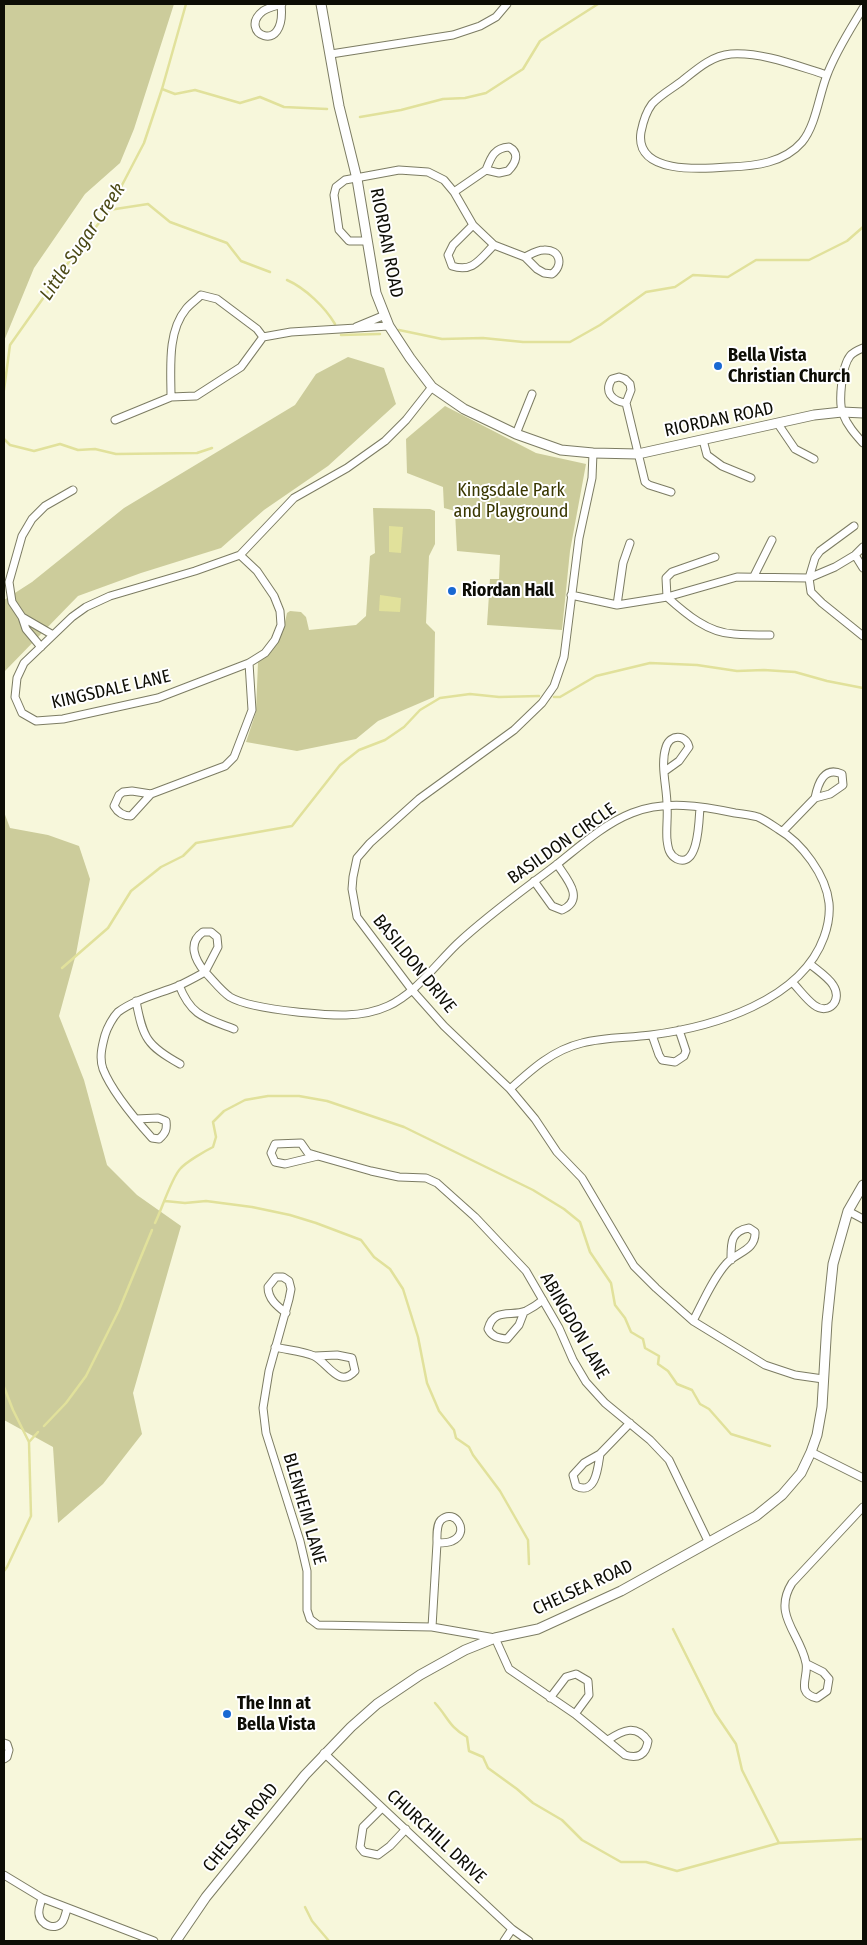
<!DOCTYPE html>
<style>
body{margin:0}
#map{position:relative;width:867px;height:1945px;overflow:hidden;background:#f7f7db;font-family:"Fira Sans Condensed",sans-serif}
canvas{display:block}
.frame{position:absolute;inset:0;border:5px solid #0d0d05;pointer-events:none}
</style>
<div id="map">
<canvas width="867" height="1945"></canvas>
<div class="frame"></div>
</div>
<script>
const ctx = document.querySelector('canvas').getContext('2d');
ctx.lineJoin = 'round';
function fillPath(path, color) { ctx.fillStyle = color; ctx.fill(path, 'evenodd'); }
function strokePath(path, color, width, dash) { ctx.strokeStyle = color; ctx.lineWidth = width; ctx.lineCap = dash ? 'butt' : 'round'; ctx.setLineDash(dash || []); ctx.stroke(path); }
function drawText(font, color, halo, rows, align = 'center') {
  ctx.font = font + ' "Fira Sans Condensed",sans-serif'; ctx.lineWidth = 4; ctx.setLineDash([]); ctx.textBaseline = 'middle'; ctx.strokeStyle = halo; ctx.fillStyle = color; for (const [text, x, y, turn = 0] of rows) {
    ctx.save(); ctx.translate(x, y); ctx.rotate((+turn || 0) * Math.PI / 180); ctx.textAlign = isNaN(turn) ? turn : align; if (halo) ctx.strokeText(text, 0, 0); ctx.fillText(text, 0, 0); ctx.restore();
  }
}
fillPath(new Path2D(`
 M4,4H174L134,129L120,163L85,194L34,268L4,341Z
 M348,357L384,368L396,404L328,466L264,510L221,548L141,573L78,596L4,672V600L32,582L124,508L295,405L316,374Z
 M445,406L536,453L586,464L570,551L562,630L487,625L490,579H499L500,555L457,551L455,511L444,508L443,487L407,473L406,439Z
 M373,508L430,509L435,511V544L429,556L426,623L435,632L434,697L378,721L356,739L297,751L246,742L256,712L258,662C277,647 282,637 287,613L290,611L301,612L306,617L309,630L356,625L366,616L370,556L375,553Z
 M4,812L10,828L48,835L79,846L90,879L76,954L59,1016L84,1080L107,1165L137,1195L181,1226L133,1393L142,1434L103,1484L58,1523L53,1447L4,1420Z`), '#cccc9b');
fillPath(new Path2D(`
 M389,526L403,527L401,553L389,552Z
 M380,595L401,598L400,612L379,611Z`), '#e1e19b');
strokePath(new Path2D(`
 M162,89L175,94L195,90L240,103L260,97L284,107L327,109
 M360,117L401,110L443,99L465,98L486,93L523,69L540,41L598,4
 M109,210L148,204L170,222L227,243L241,261L270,272
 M287,280C305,288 325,307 335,324
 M399,330L442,339L483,338L523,342H570L600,325L646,292L675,287L693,275L728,277L756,260H809L847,241L863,227
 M341,335L380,334
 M4,390L10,345L68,263L109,210L144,143L162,89L186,4
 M4,439L10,445L34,451L60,444L78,450L95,449L116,454L197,453L212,448
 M554,697H560L596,676L650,663L697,665L737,671L764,670L795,672L827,681L863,688
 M62,968L108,928L131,891L161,867L183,856L196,843L292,826L340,765L359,750L385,740L404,727L420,710L440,698L470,694L499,697L539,696
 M165,1201L185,1203L206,1201L252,1207L290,1215L316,1223L361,1240L374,1257L390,1269L403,1289L418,1337L427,1383L439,1411L454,1430L456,1438L469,1447L473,1455L500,1491L528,1540L529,1564
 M155,1223C162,1209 171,1179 180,1169C186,1162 205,1151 213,1147L216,1137L213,1122L224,1111L245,1100L268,1096H299L327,1101L404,1127L533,1190L564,1209L580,1222L590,1252L611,1283L615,1305L625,1318L631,1332L643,1339L645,1348L659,1356L658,1364L668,1371L677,1384L692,1390L700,1404L709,1409L731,1434L770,1446
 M4,1387L13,1410L29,1442L31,1516L7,1567L4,1571
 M44,1426L66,1403L86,1376L119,1310L152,1230
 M29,1442L38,1432
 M673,1629L715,1713L736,1744L742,1770L779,1843
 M435,1703C448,1717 449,1727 467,1737L469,1751L483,1757L488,1768L517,1789L533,1803L562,1820L582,1840L621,1862H646L677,1871L779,1843L863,1839
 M305,1907L312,1921L329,1941`), '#e1e19b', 2.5);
const minor = new Path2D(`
 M281,4C287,58 236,32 263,11C269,7 276,6 282,4
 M331,54L453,35L480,26L496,17L507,4
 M827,75C797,66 763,52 731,54C711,56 697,69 682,81C673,88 660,95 652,104C646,112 643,122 641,132C634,175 703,169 729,167C755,166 784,163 802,142C816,125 819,95 827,75C836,51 850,30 863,8
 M454,192L486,170L499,173L508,171C516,163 520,153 509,147C494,148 491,157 486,170
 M473,225L453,245L448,255L452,266C473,273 480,259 494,245
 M366,241H349L339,230L334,195L336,187L345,180L399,170L428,172L444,180L454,192L473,225L494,245L525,257L537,269L544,273L552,274C564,265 560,249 544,250C537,250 531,254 525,257
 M356,327L385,315
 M863,348C858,350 853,352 850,356C842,366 838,402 843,414C847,425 855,434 863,443
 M171,397C171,369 167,332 186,309C190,304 196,300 201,295L217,299L257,329L263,337
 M626,403C611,401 604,391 612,379L619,377L625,379L630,384L631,390L626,403L645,482L649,485L671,492
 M115,420L171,397L196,396L241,367L263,337L291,332L389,326
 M778,424L795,449L814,459
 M516,434L532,394
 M703,440L707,455L722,466L751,478
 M593,453L592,478L579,538L564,657L554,686L542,703L514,730L419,799L370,843L357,858L353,877L352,889L357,917L412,990L444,1026L510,1089L535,1119L557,1152L582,1178L634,1266L656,1288L693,1321L765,1365L795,1375L823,1379
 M854,526L820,551L815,558L809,578L811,592L822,603L863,636
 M240,555L257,571L274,596L280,611L281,625L275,640L265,653L249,663L158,698L63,719L36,721L22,713L15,697L17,678L24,663L72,617L86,607L110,596L195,571L240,555L294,498L347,468L385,441L406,420L432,387
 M855,555L863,568
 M715,557L672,572L666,578L667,597C686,614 708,633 734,634C746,635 758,635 770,635
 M754,576L772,540
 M571,595L617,605L667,597L737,577L809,578L835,567L855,555L863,547
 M617,605L623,563L630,543
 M22,617L53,635
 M41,647L26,629L22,617L12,602L9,582L22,536L32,519L45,506L73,490
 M665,771L679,761L689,747C686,734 670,734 666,747C660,765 667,787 667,805C668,817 666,828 667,840C668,848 669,855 677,859C699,869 699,818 700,807
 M151,794L131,816C123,816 118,813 114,806L119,795L123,792L132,791L151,794L225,766L234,757L252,710L249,663
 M783,831L815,798L830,794L843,785L842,774C824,766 818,783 815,798
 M534,881L552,906L562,910C586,899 566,878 557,864
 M792,982C799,989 806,999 814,1005C829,1016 843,1000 833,985C828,977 817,970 810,964
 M179,985C191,1016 205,1018 234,1029
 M136,1001C143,1038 147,1046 180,1064
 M652,1035L659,1055L662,1060L675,1062L684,1056L686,1051L679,1030
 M136,1119L158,1118L166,1121C167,1129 166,1133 159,1139L152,1138C135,1119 112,1092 103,1069C99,1058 102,1046 105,1035C107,1028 113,1017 118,1012C136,999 158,994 178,986C187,982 196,977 205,972C195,960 187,943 203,932H211L217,937L218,947L205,972C213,980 221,991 230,997C245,1006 279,1010 297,1012C328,1015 360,1019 388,1006C416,993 435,965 457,944C488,915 522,891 556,865C580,846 604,824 632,813C665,800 702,806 735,813C743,814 751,815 758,817C765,820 772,825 778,829C802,843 826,875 829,903C830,914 828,926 824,937C801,1001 713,1027 651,1035C628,1038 604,1037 582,1043C553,1050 532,1069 510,1089
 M318,1156L285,1164L275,1162L271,1153L275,1144L301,1143L308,1153L318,1156L371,1171L399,1177L426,1178L437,1183L475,1217L526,1271L559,1328L573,1360L586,1382L605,1403L650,1440L669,1460L708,1541
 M848,1211L863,1219
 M524,1312L519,1325L507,1339C498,1338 492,1337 488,1329C494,1307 511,1317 526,1311C532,1308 538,1304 543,1300
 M286,1313C277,1306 268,1299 268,1287L276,1277H283L289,1281L291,1289L289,1299L269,1371L263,1408L266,1433L300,1541L307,1571V1610L310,1619L318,1625L432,1627L495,1638L509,1669L575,1714L625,1755C638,1759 646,1755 648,1741C636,1724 623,1730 608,1740
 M693,1321C703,1302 712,1280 726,1264C736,1252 756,1251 755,1232L749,1228C730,1231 731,1244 731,1260
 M275,1347C287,1350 303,1351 314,1356C328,1363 339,1389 355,1371L352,1358L337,1355L315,1356
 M811,1452L863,1478
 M600,1454C598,1467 596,1496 576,1486L573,1475L584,1463L600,1454L630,1423
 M432,1627L437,1543C441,1543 448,1543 452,1541C471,1533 455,1507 441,1520C436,1525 437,1537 437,1543
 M807,1664L823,1672L829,1679L827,1691L817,1698C795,1693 809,1677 806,1663C800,1633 772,1615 792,1583L863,1507
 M550,1698L566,1677L576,1674L588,1681L589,1695L575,1714
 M4,1743L7,1744L9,1750L7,1757L4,1759
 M324,1753L454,1875L512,1929L529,1941
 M382,1808L363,1827L360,1847L364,1852L378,1855L390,1846L406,1829
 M4,1875L42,1898L154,1941
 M42,1898C41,1903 38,1909 39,1914C40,1925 56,1932 63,1921C65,1917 66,1912 67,1909
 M504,1941L512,1929`);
const tertiary = new Path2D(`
 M321,4L339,106L357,179L376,293L389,326L410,358L432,387L464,409L516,434L561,450L593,453L638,454L814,415L842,412L863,413
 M176,1941L206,1897L305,1775L351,1727L377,1704L420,1675L465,1650L495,1638L538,1629L621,1591L756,1516L782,1495L801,1473L811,1452L817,1435L822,1407L827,1322L833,1264L848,1211L863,1185`);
strokePath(minor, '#7c7c63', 9);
strokePath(tertiary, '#7c7c63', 11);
strokePath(minor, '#fff', 7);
strokePath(tertiary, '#fff', 9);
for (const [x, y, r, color] of [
 [718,366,5,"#1868d2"],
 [452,591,5,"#1868d2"],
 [227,1714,5,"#1868d2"]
]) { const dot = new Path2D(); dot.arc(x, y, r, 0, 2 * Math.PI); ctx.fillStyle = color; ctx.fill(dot); strokePath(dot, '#fff', 2); }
drawText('18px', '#0d0d05', '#fff', [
 ["RIORDAN ROAD",386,243,79],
 ["RIORDAN ROAD",719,420,-12],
 ["KINGSDALE LANE",111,690,-13],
 ["BASILDON CIRCLE",562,844,-35],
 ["BASILDON DRIVE",414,964,51],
 ["ABINGDON LANE",574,1326,60],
 ["BLENHEIM LANE",304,1509,74],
 ["CHELSEA ROAD",583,1588,-25],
 ["CHELSEA ROAD",241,1828,-51],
 ["CHURCHILL DRIVE",436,1837,43]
]);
drawText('bold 18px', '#0d0d05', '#fff', [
 ["Bella Vista",728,356],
 ["Christian Church",728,377],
 ["Riordan Hall",462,591],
 ["The Inn at",237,1704],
 ["Bella Vista",237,1725]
], 'left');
drawText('18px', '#393700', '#fff', [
 ["Kingsdale Park",511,491],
 ["and Playground",511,512]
]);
drawText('italic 19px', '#4c4a16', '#fff', [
 ["Little Sugar Creek",83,242,-56]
]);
</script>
